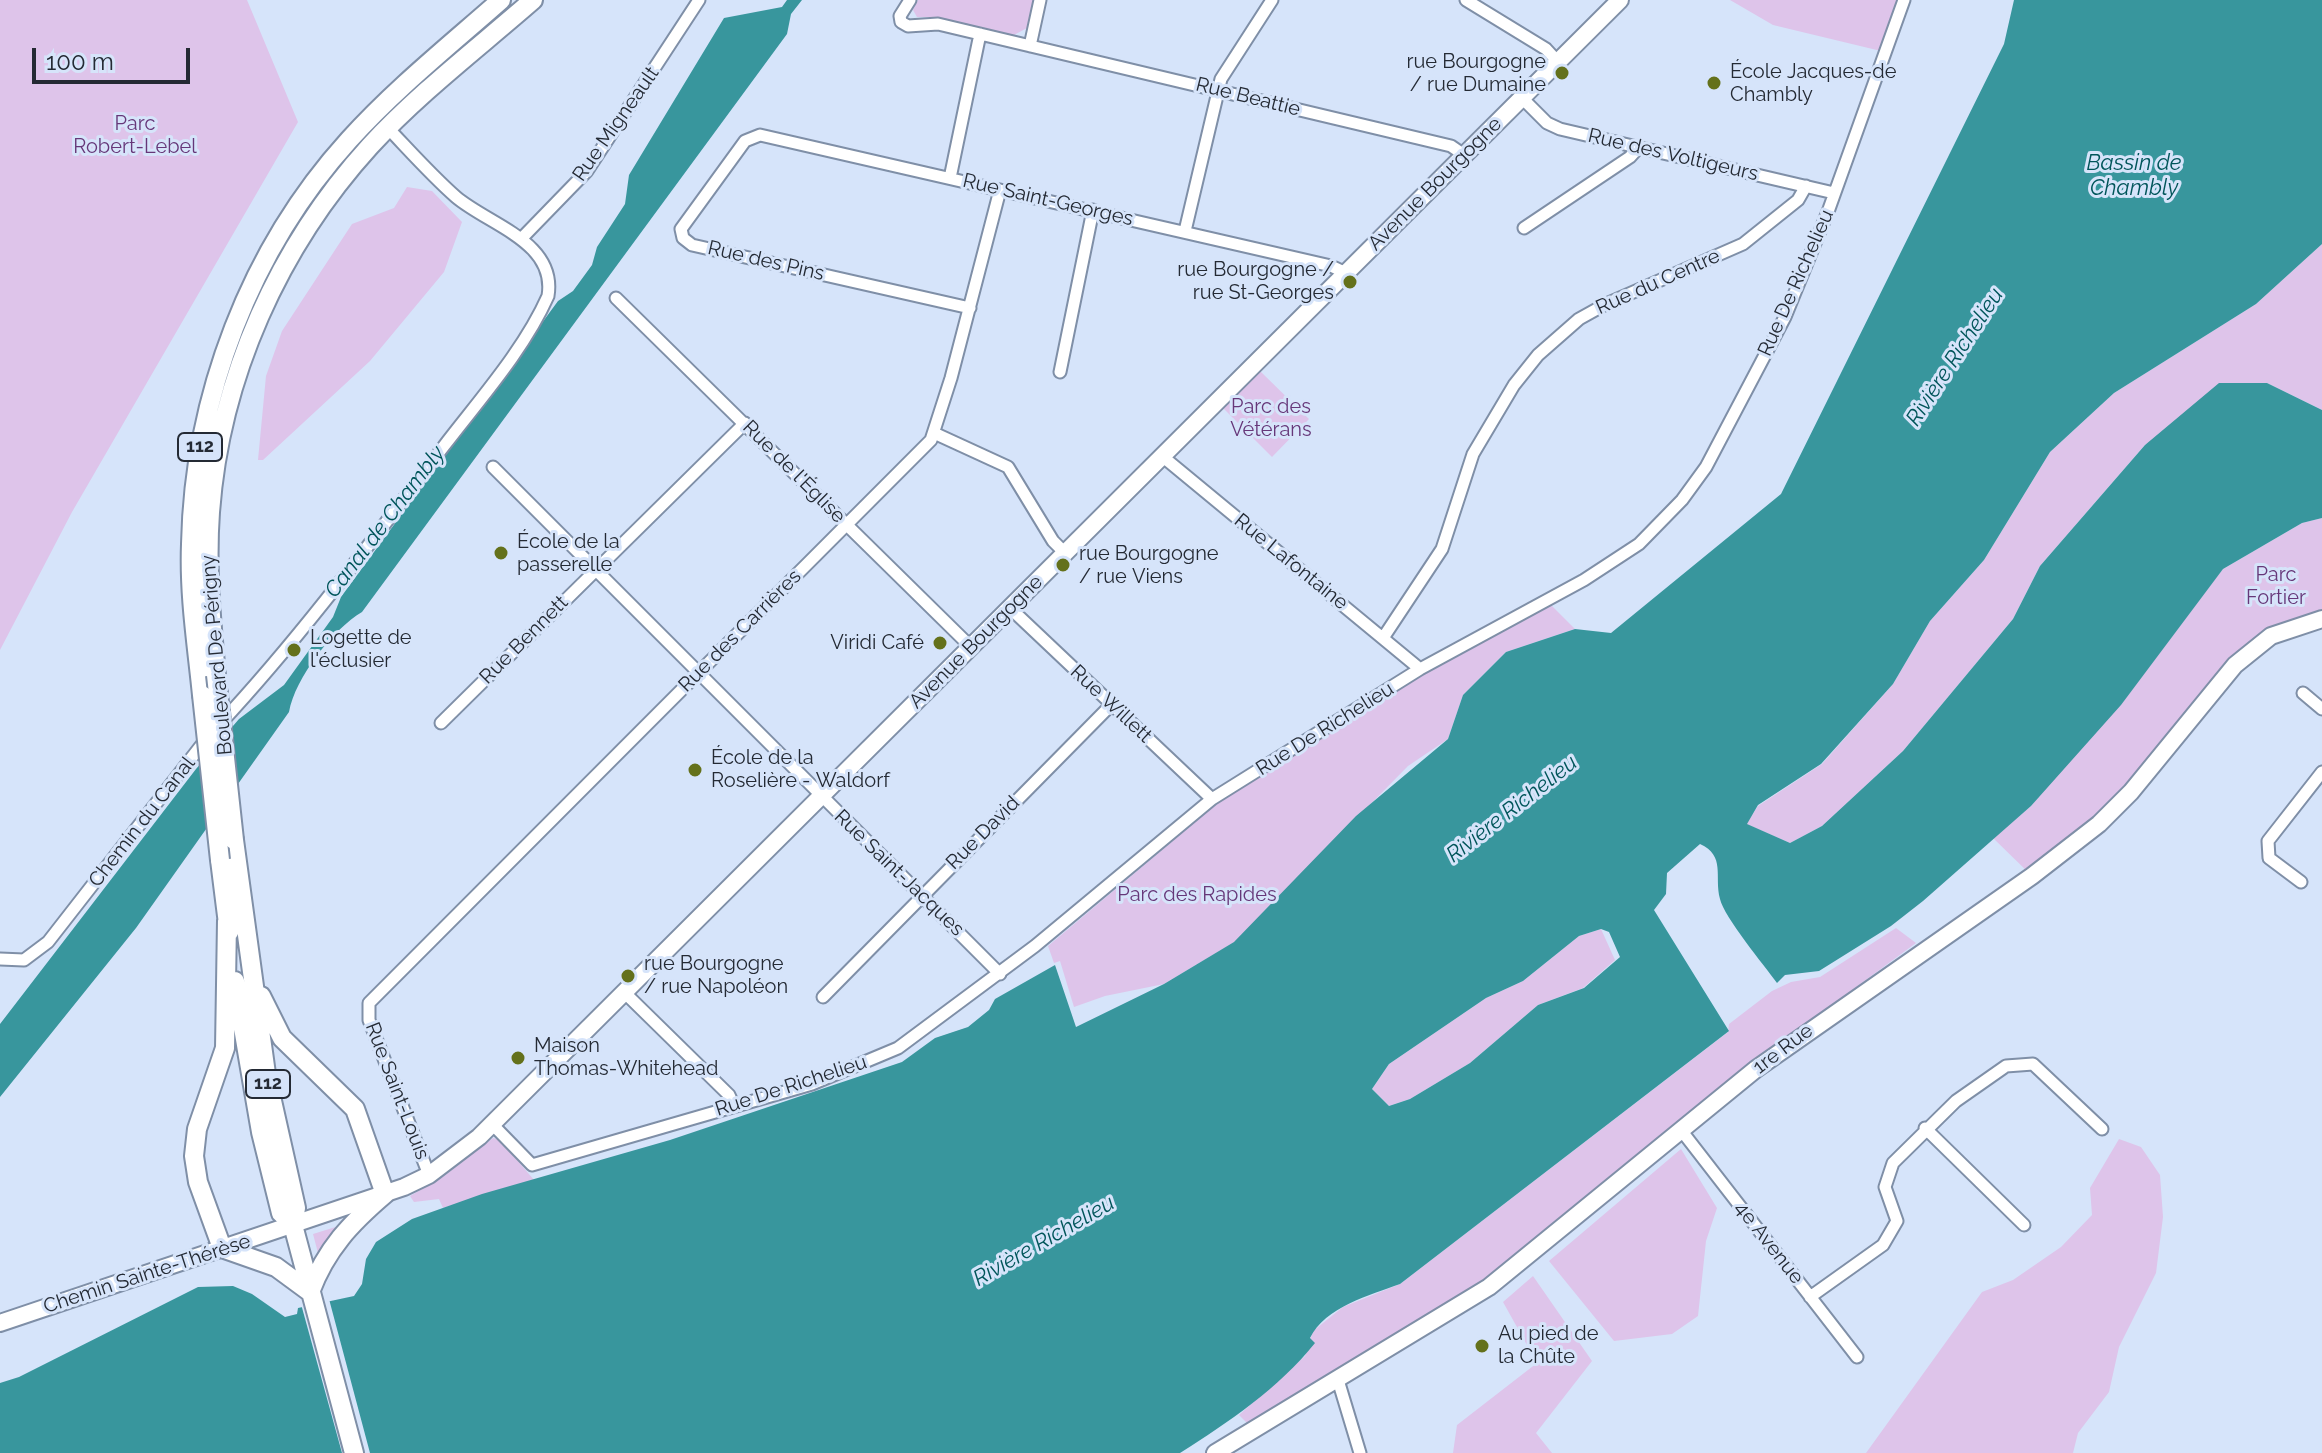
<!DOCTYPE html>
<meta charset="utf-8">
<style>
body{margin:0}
#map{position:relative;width:2322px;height:1453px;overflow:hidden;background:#d6e4fa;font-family:Raleway,sans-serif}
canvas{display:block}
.scale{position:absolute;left:32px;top:48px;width:158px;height:36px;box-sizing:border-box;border:4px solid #242a34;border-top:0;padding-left:10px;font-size:24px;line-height:28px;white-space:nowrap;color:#242a34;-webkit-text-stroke:6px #d6e4fa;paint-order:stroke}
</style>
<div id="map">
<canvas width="2322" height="1453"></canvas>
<div class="scale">100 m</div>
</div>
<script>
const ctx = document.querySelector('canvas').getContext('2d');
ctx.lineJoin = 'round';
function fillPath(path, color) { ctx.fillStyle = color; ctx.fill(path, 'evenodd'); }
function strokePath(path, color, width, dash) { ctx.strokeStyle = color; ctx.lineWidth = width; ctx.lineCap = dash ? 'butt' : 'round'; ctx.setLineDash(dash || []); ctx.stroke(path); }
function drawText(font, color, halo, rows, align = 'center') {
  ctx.font = font + ' Raleway,sans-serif'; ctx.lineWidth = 6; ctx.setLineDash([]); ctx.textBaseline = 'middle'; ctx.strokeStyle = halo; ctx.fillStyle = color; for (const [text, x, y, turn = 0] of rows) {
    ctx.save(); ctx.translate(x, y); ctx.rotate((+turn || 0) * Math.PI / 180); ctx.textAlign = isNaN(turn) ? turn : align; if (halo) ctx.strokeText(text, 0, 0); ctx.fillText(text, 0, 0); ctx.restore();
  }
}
fillPath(new Path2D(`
 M0,0H247L298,122L72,512L0,650Z
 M918,0H1034L1027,28L1014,35L936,17H917L913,10Z
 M1730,0H1904L1885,52L1773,25Z
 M407,187L432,191L462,222L444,272L370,361L263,460H258L266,376L282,331L352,224L394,208Z
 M2322,244V410L2267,383L2145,445L2040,566L2013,619L1903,751L1822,826L1790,843L1746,824L1758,806L1822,764L1893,684L1930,621L1984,560L2050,452L2114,393L2256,304Z
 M1259,370L1309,419L1272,457L1222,407Z
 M2322,518V619L2271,636L2131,792L2032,876L1993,838L2031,806L2223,569L2302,523Z
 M1550,604L1575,629L1506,652L1463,695L1448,739L1408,766L1235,942L1164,984L1105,996L1074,1007L1060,961L1054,963L1048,946L1225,797L1429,669Z
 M1896,928L1916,943L1756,1061L1529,1253L1248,1424L1239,1415L1305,1356L1313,1331L1343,1307L1400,1284L1728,1032L1729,1024L1772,991L1791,982L1820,977Z
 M1601,929L1615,960L1583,988L1538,1005L1470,1063L1410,1099L1389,1106L1372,1089L1389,1064L1486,998L1523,981L1579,936Z
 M493,1138L500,1140L534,1180L443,1208L439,1199L414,1202L410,1196L444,1176Z
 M2119,1139L2141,1147L2160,1175L2163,1217L2156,1273L2119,1347L2109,1392L2078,1433L2073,1453H1866L1982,1292L2013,1280L2061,1247L2092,1215L2090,1188Z
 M1681,1149L1717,1208L1706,1241L1698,1316L1672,1334L1614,1341L1549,1261Z
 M342,1225L320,1253H318L313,1234Z
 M1533,1276L1592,1361L1536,1433L1552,1453H1453L1457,1425L1537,1363L1503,1302Z`), '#dec4ea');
fillPath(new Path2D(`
 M787,0H802L791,14L787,34L362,612C333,629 295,678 289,712L136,928L0,1097V1024L196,769L239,719L284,685L333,617L341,597L558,301L573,291L592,265L597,247L625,204L629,175L724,18L782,7Z
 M2014,0H2322V244L2256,304L2114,393L2050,452L1984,560L1930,621L1893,684L1821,764L1758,805L1747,824L1790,843L1822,826L1903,751L2013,619L2040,566L2145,445L2219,383H2267L2322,410V518L2302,523L2223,569L2121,705L2031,806L1923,901L1891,926L1819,971L1785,975L1777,983C1764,965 1724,917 1720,899C1714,876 1726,856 1700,844L1667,873L1666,894L1654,910L1729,1031L1400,1284C1370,1295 1325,1307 1310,1338L1315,1343C1279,1388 1229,1422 1180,1453H0V1383L19,1377L198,1287L233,1286L252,1294L285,1317L297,1314L298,1308L354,1296L362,1284L366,1259L376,1242L412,1219L482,1194L670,1140L902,1062L935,1038L968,1027L989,1010L995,999L1055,965L1076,1027L1164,984L1234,942L1356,816L1448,739L1463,695L1506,652L1575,629L1611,633L1781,494L2004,44ZM1601,929L1609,932L1620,957L1584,988L1538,1005L1470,1063L1410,1099L1389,1106L1372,1089L1389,1064L1486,998L1523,981L1579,936Z`), '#38969d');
fillPath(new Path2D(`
 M334,1296L329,1299L370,1453H342L301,1304Z`), '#d6e4fa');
const street = new Path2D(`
 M910,0L900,16L901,22L908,26L938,24L1451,146L1464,155
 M1466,0L1546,49L1558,62
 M1030,46L1040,0
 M1522,98L1547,123L1560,129L1834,193
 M950,178L980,34
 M1524,228L1630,157L1639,147
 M1185,231L1221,79L1272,0
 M521,239L587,171L699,0
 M616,298L971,647
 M970,308L692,245L683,238L681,229L745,141L760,135L1331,266L1346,273
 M1060,372L1093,210
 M934,433L1008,467L1053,541L1065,553
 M1162,456L1420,669
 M493,467L1000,974
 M1010,608L1212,799
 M1383,638L1442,549L1473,454L1514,385L1538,355L1579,319L1606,304L1743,244L1798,200L1806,186
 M2303,693L2322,709
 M441,723L745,423
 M219,725C300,638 372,541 444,446C480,399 524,350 548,296C557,242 489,225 456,197C431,175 409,150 386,126
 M2301,882L2269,858L2268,841L2322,772
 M0,959L24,960L48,942L207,738
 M625,993L729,1095L734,1106
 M823,997L1111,705
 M493,1125L532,1165L812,1084L898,1048L1035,946L1212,799L1420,669L1584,580L1639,544L1682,500L1706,467L1785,317L1829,209L1904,0
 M1925,1128L2024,1225
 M1681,1130L1857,1357
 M429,1175L369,1020V1003L931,440L951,378L1000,190
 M1810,1297L1883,1245L1897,1221L1885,1187L1893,1163L1956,1101L2006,1066L2033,1064L2102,1129
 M1338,1380L1360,1453`);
const secondary = new Path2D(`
 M0,1323L404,1187L429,1175L479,1137L1620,0
 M1215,1453L1489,1287L1756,1069L2032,876L2099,824L2131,792L2235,665L2271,636L2322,619`);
const primary = new Path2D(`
 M216,675C211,621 206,567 210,512C220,377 279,246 370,146C419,93 478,48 533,0
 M202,695C197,645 189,595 191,544C194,397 250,249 349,140C395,89 450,45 501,0
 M234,840L266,1074L296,1208L293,1225L354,1453
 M220,860L229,932
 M227,921L225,1048L197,1129L194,1156L198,1182L222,1248L276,1267L310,1292
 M235,981L261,1132L281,1213L293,1225
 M261,996L282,1038L355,1109L385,1194C351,1223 326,1249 310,1292`);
strokePath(street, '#7f8fa7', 15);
strokePath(secondary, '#7f8fa7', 20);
strokePath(primary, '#7f8fa7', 22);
strokePath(street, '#fff', 11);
strokePath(secondary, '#fff', 16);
strokePath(primary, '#fff', 18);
const primaryBridge = new Path2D(`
 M216,675L234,840
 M202,695L220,860`);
strokePath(primaryBridge, '#7f8fa7', 22, []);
strokePath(primaryBridge, '#fff', 18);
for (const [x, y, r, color] of [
 [1562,73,8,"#64711b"],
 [1714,83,8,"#64711b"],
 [1350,282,8,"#64711b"],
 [501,553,8,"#64711b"],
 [1063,565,8,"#64711b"],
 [940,643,8,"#64711b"],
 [294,650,8,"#64711b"],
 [695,770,8,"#64711b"],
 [628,976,8,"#64711b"],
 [518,1058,8,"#64711b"],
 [1482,1346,8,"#64711b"]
]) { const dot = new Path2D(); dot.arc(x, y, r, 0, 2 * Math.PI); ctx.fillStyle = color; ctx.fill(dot); strokePath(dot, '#d6e4fa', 3); }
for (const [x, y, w] of [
 [200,447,44],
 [268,1084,44]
]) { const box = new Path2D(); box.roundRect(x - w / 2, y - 14, w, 28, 6); ctx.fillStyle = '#d6e4fa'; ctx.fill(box); strokePath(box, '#242a34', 2); }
drawText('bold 18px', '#242a34', null, [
 ["112",200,447],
 ["112",268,1084]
]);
drawText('20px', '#242a34', '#d6e4fa', [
 ["rue Bourgogne",1546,62,"right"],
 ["/ rue Dumaine",1546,85,"right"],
 ["École Jacques-de",1730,72],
 ["Chambly",1730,95],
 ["rue Bourgogne /",1334,270,"right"],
 ["rue St-Georges",1334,293,"right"],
 ["École de la",517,542],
 ["passerelle",517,565],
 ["rue Bourgogne",1079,554],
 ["/ rue Viens",1079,577],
 ["Logette de",310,638],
 ["l'éclusier",310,661],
 ["Viridi Café",924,643,"right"],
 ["École de la",711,758],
 ["Roselière - Waldorf",711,781],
 ["rue Bourgogne",644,964],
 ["/ rue Napoléon",644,987],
 ["Maison",534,1046],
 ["Thomas-Whitehead",534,1069],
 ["Au pied de",1498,1334],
 ["la Chûte",1498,1357]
], 'left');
drawText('20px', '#242a34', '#d6e4fa', [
 ["Rue Beattie",1248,97,14],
 ["Rue Migneault",616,124,-55],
 ["Rue des Voltigeurs",1673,155,13],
 ["Avenue Bourgogne",1435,184,-45],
 ["Rue Saint-Georges",1048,200,13],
 ["Rue des Pins",766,261,13],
 ["Rue du Centre",1658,282,-24],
 ["Rue De Richelieu",1796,283,-66],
 ["Rue de l'Église",794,472,45],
 ["Rue Lafontaine",1291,562,39],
 ["Rue des Carrières",740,631,-45],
 ["Rue Bennett",524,640,-45],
 ["Avenue Bourgogne",976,642,-45],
 ["Boulevard De Périgny",217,655,-95],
 ["Rue Willett",1111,704,43],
 ["Rue De Richelieu",1325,729,-32],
 ["Chemin du Canal",142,822,-52],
 ["Rue David",983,833,-45],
 ["Rue Saint-Jacques",899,873,44],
 ["1re Rue",1783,1049,-37],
 ["Rue De Richelieu",791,1086,-18],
 ["Rue Saint-Louis",397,1091,69],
 ["4e Avenue",1769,1243,52],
 ["Chemin Sainte-Thérèse",147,1274,-18]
]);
drawText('20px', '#663779', '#d6e4fa', [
 ["Parc",135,124],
 ["Robert-Lebel",135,147],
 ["Parc des",1271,407],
 ["Vétérans",1271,430],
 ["Parc",2276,575],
 ["Fortier",2276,598],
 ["Parc des Rapides",1197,895]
]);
drawText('italic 22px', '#00555a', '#d6e4fa', [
 ["Bassin de",2134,163],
 ["Chambly",2134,188],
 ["Rivière Richelieu",1955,357,-57],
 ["Canal de Chambly",385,522,-53],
 ["Rivière Richelieu",1512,809,-38],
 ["Rivière Richelieu",1044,1241,-30]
]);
</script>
